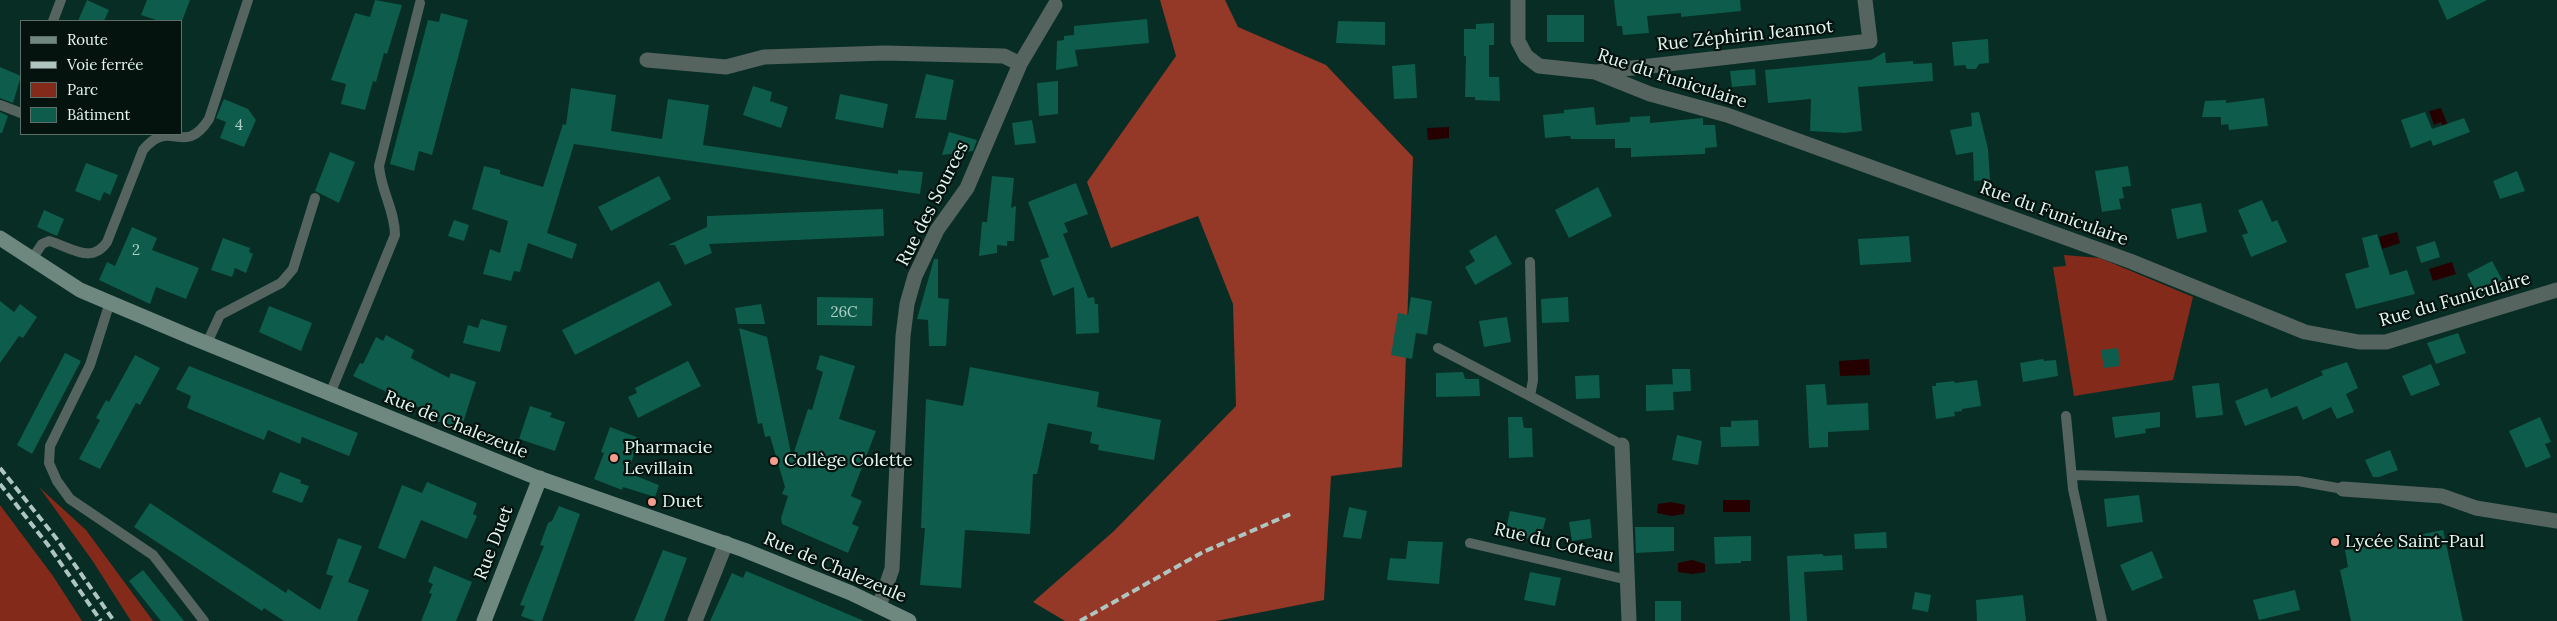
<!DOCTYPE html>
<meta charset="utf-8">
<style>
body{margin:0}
#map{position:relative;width:2557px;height:621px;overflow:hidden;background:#082d25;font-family:Lora,serif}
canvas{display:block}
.legend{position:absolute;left:20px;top:20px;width:162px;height:115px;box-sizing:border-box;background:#05130f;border:1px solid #5e6e69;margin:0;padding:6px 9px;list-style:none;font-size:15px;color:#e3f7f0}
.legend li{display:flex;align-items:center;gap:10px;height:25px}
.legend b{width:25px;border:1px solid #5e6e69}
</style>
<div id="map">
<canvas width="2557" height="621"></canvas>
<ul class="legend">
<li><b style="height:6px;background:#6e877f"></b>Route</li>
<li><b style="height:6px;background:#aec6bf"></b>Voie ferrée</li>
<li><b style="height:14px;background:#832a1b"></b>Parc</li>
<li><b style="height:14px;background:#0e5c4b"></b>Bâtiment</li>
</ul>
</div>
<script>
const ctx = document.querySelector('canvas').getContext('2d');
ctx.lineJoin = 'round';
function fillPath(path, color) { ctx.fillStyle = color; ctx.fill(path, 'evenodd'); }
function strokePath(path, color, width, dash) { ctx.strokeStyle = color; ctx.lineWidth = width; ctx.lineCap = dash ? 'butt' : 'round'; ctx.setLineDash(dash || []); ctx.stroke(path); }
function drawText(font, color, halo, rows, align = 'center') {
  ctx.font = font + ' Lora,serif'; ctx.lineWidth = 4.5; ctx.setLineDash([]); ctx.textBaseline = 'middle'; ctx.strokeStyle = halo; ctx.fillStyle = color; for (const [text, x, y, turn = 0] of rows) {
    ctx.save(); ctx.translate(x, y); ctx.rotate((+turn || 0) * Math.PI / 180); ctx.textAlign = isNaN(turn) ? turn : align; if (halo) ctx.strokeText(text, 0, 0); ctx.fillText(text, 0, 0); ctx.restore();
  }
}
fillPath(new Path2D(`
 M2064,255L2100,258L2193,297L2173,380L2074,396L2053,267L2066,266Z
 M39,487L86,530L153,621H131L92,560Z
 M0,505L53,576L82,621H0Z`), '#832a1b');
fillPath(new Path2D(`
 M1160,0H1225L1238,27L1326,65L1413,157L1402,467L1331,476L1324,600L1216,621H1065L1033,602L1114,531L1236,406L1233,304L1198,216L1111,248L1087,182L1176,56Z`), '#943828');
fillPath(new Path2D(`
 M2441,108L2450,131L2445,133L2441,122L2434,125L2429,111Z
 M1449,127V138L1428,140L1427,128Z
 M2397,232L2400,243L2382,249L2379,237Z
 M2452,262L2456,274L2433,281L2429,269Z
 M1869,359L1870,375L1840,376L1839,361Z
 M1723,500H1750V512H1723Z
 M1671,502L1685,505L1684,514L1672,516L1657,513L1658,504Z
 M1692,560L1705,564V572L1692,574L1678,572V563Z`), '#260000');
fillPath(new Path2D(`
 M87,0L109,10L104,21H78Z
 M147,0H190L182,21H159L141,15Z
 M375,0L402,5L387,54L384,53L376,82L373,81L365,110L341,104L346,84L331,80L355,13L370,17Z
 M1614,0H1740L1741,11L1681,17V13L1647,16L1649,33L1623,35L1622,26H1617Z
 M2438,0H2487L2447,20Z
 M441,13L468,20L432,155L419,151L414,171L390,164L428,20L439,22Z
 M1547,15H1584V42H1547Z
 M1147,19L1149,43L1075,50L1078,66L1056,70L1057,41L1064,40V36L1074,35V26Z
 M1338,21L1385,22V45L1336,43Z
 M1494,23V45H1489V77H1499L1500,101L1475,100V97H1465L1466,56H1464V29H1476V24Z
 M1988,39L1989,63L1979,64L1976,69H1967L1965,65L1954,66L1952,42Z
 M1885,52L1886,63L1913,61V64L1932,63L1933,81L1858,87L1862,131L1844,133L1810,131L1811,99L1768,103L1765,70L1871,60Z
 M1415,64L1417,98L1394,99L1392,66Z
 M0,67L21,76L13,103L0,98Z
 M1755,69L1756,85L1732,87L1730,71Z
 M926,74L954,80L946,120L915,118Z
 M1058,81V114L1039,116L1037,83Z
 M753,86L772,92L770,101L788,107L781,128L743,115Z
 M571,88L616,95L611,131L662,139L668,99L709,105L703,145L898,174V170L923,172L920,194L574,144L547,233L577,244L572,259L528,243L520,272L514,271L511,281L483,274L490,249L500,253L508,221L472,209L484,166L500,170V174L543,187L563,124L566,125Z
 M840,94L888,104L883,128L835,119Z
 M2264,98L2268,126L2229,130L2228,124L2221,125V117H2202L2205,101L2226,100V103Z
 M224,99L248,109L256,120L244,147L220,138L226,122L216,118Z
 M1594,107L1596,125L1630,122V117L1650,116V123L1703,118V125H1715L1717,147L1705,148V154L1631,157V148H1615V139H1571L1570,136H1567L1545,138L1543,115L1564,113V110Z
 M0,112L8,116L2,133H0Z
 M1979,112L1988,149L1990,180L1974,181L1973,152L1956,155L1950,130L1972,126L1971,113Z
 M2425,112L2432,129L2464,118L2470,132L2433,146L2431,140L2411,148L2401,120Z
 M1032,120L1036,143L1015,145L1012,123Z
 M949,132L977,140L973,151L942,155Z
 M330,152L355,162L339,203L315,191Z
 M86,163L118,175L110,195L104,192L100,201L75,191Z
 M2128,166L2131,186L2122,187L2124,198L2119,199L2121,209L2102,212L2095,171Z
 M2517,171L2525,191L2500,199L2493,181Z
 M659,176L671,199L611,231L598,207Z
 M992,176L1014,178L1011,208L1016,206L1014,241H1007V246L997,245V253L979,256L982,222H987Z
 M1076,183L1088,214L1064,223L1068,232L1063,234L1088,298L1094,297L1095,304H1098L1099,333L1076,334L1074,287L1053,296L1040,260L1049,257L1028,202Z
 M1598,187L1612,216L1569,238L1555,210Z
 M2262,200L2272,222L2277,220L2287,242L2251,257L2242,235L2248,233L2238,210Z
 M2201,203L2207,232L2177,239L2171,209Z
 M883,209L884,236L709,244L712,253L685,265L675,245H668L707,227V216Z
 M44,210L64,219L57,236L37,227Z
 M454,220L469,225L464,241L448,236Z
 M132,227L157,238L152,250L199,268L186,299L156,287L150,304L99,280L107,262L115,266Z
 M2377,234L2390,275L2407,270L2415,294L2356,309L2345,274L2369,267L2362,238Z
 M1496,235L1512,264L1475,285L1465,267L1475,261L1469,251Z
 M1909,236L1911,262L1860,265L1858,239Z
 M223,238L250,248L249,252L253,254L246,273L235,268L232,277L211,270Z
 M2435,241L2440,257L2421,263L2416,247Z
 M934,259H938V298L949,299L946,346H929L928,320L917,319Z
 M2492,261L2504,283L2478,296L2467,274Z
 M659,281L672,305L575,355L562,330Z
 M817,297L873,298L872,326L817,325Z
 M1411,297L1432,301L1427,335L1416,333L1412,359L1391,355L1398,313L1408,315Z
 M1568,297L1569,322L1542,323L1541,299Z
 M0,301L14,312L20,304L37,317L23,338L19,336L0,363Z
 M761,304L765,324H738L735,308Z
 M269,306L312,323L301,351L259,332Z
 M1507,317L1511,342L1484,347L1479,321Z
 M481,319L507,326L500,352L463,343L468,325L478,328Z
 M739,328L767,337L792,458L808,409L812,410L823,372L816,369L820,355L855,366L839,419L876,431L851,496L862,501L852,524L859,527L848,553L782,524L781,518L788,496L782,494L785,487L770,436L765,437L762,423L758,424Z
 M2458,333L2466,353L2436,364L2427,343Z
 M386,335L414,350L411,358L449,378L451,373L476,382L461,429L436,421L437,416L353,376L360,363L363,364L376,337L383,341Z
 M2118,348L2120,366L2104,368L2101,350Z
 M65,353L81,361L32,454L17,445Z
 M135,355L160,368L140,405L136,403L100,469L79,459L100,420L96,418L106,400L109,402Z
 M2043,359L2044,361L2056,360L2058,376L2023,382L2020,363Z
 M688,361L701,386L638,418L628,397L637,393L635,388Z
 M2347,362L2358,388L2346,394L2354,412L2337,419L2331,407L2303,420L2297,406L2245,426L2235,401L2267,388L2271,398L2323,375L2321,371Z
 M2431,364L2440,385L2411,396L2402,376Z
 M189,366L358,433L349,456L302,437L300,444L268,430L264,440L187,408L191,396L176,389Z
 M970,367L1099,392L1097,407L1161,420L1154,460L1098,450L1099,445L1090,443L1092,432L1048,423L1037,474H1033L1030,534L965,530L961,588L920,585L925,528H921L926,399L963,406Z
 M1672,369H1690L1691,391L1673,392L1674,410L1646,411V385L1673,384V388Z
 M1463,372L1465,379H1479L1480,396L1436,397V373Z
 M1599,375L1600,398L1576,399L1575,376Z
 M1977,380L1981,406L1962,409V411L1954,412L1955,416L1936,419L1932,386H1936V383L1954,381L1955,383Z
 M2219,383L2223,415L2196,418L2192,386Z
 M1825,384L1827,405L1868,403L1869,430L1828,432V447L1809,448L1806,385Z
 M530,406L552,413L550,417L565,422L555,451L519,439Z
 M2160,412V427L2145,429L2146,433L2115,438L2112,417Z
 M1508,417H1522L1524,428H1532L1533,457L1509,458Z
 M2540,417L2551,442L2545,444L2551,457L2526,468L2509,431Z
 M1758,420L1759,446L1721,447L1720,427H1731V421Z
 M610,427L639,438L628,473L659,485L655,497L623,487L622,490L594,479L604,453L601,452Z
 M1677,435L1702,441L1698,465L1672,460Z
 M2390,450L2398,470L2379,477H2373L2365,460Z
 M280,472L301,480L300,483L309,486L302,503L272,492Z
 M427,482L477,503L473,514L477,516L467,539L421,520L405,559L378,548L402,485L422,493Z
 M2139,495L2143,522L2107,527L2104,499Z
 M150,503L286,593L288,589L320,610L333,576L326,574L338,538L362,546L348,582L369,590L357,621H284L264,608L262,611L134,527Z
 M559,506L580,514L542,621H535L521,616L525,606L520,605L544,546L540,545L548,523L552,521Z
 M1349,507L1367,511L1361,539L1343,537Z
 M1510,511L1546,518L1540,541L1505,534Z
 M1590,519L1592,538L1572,541L1569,522Z
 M1635,527H1674V551L1636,553Z
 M2443,530L2463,621H2351L2340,570L2348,567L2345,550Z
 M1886,532L1887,548L1855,549L1854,534Z
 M1751,536V561H1741V563L1715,564L1714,537Z
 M1408,541L1443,542L1439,584L1387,580L1390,558L1406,559Z
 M663,550L687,558L664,621H634Z
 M2152,551L2163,578L2132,591L2120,565Z
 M1822,554L1824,556L1842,555L1843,570L1804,572L1807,621H1790L1787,556Z
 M434,566L472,582L456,621H421L432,594L429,593L433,584L428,582Z
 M143,570L184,621H161L129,581Z
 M746,571L770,581L864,621H710L732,573L743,578Z
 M1530,572L1561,578L1555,606L1524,600Z
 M2295,590L2300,610L2259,620L2253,600Z
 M1915,592L1931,595L1928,612L1912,609Z
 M2023,595L2026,621H1977L1976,600Z
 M1655,601H1681V621H1655Z`), '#0e5c4b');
strokePath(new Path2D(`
 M53,21L61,0
 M0,105L21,113
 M32,259L42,244L49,241C71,247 91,265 107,242L143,150C171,116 183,159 209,119L248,0
 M1530,262L1533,380L1530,396L1622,445
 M110,302L90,365L50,446L49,463L57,481L70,499L153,555L204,621
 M207,343L220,315L281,283L293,269L315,198
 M1438,348L1530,396
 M330,394L395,235C395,211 381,191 379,166L420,3
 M2066,416L2073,489L2102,621
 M2072,475L2298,481L2343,489
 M1470,543L1628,580`), '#55645f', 10);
strokePath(new Path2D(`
 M1518,0V41L1526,56L1539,66L1595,72L1650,94L1727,115L2130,261L2305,332L2359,342H2386L2557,290
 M647,60L726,67L764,57L885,53L1004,56L1020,64L967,188L937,230L915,276L907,304L903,336L892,569L879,606
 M1020,64L1055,5
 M1597,72L1870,41L1865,0
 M1622,445L1629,621
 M2343,489L2442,496L2476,508L2557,521
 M695,621L726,543`), '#55645f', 15);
strokePath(new Path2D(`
 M0,238L80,290L191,337L533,476L744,550L851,593L909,621
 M484,621L540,478`), '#6e877f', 15);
strokePath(new Path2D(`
 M0,468L56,538L114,621
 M0,484L48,545L101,621
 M1080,621L1203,552L1293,513`), '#aec6bf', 4, [8, 4]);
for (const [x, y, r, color] of [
 [614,458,5,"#f49d8c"],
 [774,461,5,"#f49d8c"],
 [652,502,5,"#f49d8c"],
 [2335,542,5,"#f49d8c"]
]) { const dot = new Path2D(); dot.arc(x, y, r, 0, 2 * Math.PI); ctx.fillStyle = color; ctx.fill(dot); strokePath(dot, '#05130f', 2); }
drawText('15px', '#aed0c7', null, [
 ["4",239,126],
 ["2",136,251],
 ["26C",844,313]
]);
drawText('18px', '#e3f7f0', '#05130f', [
 ["Rue Zéphirin Jeannot",1745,36,-6],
 ["Rue du Funiculaire",1672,79,18],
 ["Rue des Sources",933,204,-63],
 ["Rue du Funiculaire",2054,214,20],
 ["Rue du Funiculaire",2455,300,-16],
 ["Rue de Chalezeule",456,425,22],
 ["Rue Duet",494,543,-69],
 ["Rue du Coteau",1554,543,13],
 ["Rue de Chalezeule",835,568,23]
]);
drawText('18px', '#e3f7f0', '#05130f', [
 ["Pharmacie",624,448],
 ["Levillain",624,469],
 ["Collège Colette",784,461],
 ["Duet",662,502],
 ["Lycée Saint-Paul",2345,542]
], 'left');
</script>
